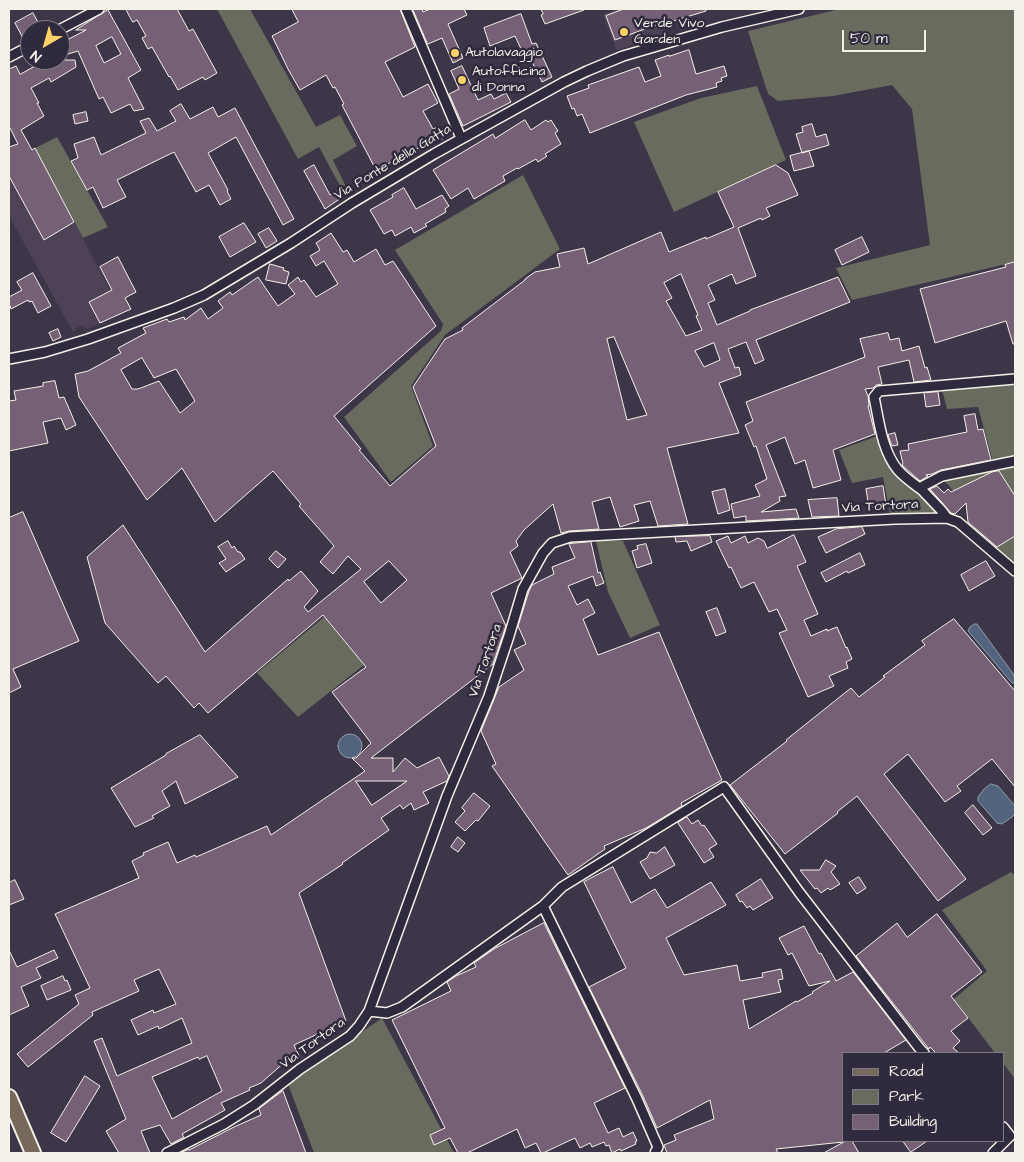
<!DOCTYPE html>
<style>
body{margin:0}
#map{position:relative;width:1024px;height:1162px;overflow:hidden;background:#3d3548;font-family:"Architects Daughter",sans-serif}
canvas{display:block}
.frame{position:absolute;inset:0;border:10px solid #f4f1e8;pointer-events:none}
.legend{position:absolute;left:842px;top:1052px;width:162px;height:90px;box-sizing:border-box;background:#2f2a3d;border:1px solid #7e7a81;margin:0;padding:6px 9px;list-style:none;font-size:15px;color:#f4f1e8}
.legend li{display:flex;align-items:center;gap:10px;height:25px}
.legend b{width:25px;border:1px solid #7e7a81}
.north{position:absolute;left:20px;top:20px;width:50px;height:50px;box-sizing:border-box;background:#2f2a3d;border:1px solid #7e7a81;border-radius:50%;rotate:218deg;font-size:14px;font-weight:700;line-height:20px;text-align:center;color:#f4f1e8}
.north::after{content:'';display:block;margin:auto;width:18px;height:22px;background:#ffd166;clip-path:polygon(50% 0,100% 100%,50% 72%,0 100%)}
.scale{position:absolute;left:842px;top:30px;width:84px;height:22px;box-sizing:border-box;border:2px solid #f4f1e8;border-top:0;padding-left:6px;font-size:15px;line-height:18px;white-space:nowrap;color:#f4f1e8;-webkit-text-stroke:4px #2f2a3d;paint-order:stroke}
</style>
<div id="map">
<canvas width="1024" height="1162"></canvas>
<div class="frame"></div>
<ul class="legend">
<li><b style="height:6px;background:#76695c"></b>Road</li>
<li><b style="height:14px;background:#686b5d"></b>Park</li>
<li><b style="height:14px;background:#766075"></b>Building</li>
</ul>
<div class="north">N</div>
<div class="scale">50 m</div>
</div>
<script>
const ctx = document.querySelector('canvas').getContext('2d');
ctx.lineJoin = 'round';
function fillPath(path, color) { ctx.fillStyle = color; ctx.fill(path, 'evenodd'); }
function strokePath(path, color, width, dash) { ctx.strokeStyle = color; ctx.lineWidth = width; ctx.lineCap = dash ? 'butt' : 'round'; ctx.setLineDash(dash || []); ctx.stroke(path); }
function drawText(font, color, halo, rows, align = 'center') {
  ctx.font = font + ' "Architects Daughter",sans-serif'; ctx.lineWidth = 5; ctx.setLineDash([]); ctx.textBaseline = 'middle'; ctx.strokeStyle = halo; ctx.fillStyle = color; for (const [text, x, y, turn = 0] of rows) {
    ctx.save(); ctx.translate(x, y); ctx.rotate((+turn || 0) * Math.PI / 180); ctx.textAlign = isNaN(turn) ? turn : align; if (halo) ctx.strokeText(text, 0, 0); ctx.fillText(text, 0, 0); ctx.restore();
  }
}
fillPath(new Path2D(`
 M617,9H659L668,35L616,50L603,14Z
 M35,148L122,313L87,329L82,325L75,329V331L73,332L9,216V161Z`), '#4e4256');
fillPath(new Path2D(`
 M217,9H250L316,127L340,115L357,146L333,160L349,193L345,195L319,147L298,159Z
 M840,9H1015V262L852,300L836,268L930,245L912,109L892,85L833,96L778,101L768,94L748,31Z
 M757,86L786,160L674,212L634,122L701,98Z
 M57,137L108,227L83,238L35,148Z
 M523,175L560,249L445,335L411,386L433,446L391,482L344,417L441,331L443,324L395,250Z
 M1015,382V457L993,462L978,407L947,409L941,386Z
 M880,435L888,457L940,512L890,514L883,477L852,483L839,450Z
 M1015,464V568L968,522L966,505L942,478Z
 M596,541H623L660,625L630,638L608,592Z
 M324,617L364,665L298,717L257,673Z
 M1011,872L1015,875V1079L1003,1063V1053H995L954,999L987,971L942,910Z
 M382,1018L454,1153H314L288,1084Z`), '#686b5d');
const water = new Path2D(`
 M975,624H977L1014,675L1015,683H1012L968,631L970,627Z
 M338 746a12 12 0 1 1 24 0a12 12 0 1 1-24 0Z
 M991,784L998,786L1015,806V814L1012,817L1002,824L997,823L978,801V797L984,789Z`);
fillPath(water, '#52647d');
strokePath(water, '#939ca8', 1);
const building = new Path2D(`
 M126,9H177L189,31L193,29L217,73L205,80L203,77L178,90L170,76L169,77L152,47L148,49L142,38L146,36L137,20L133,22Z
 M292,9H400L415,47L385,62L403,97L428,84L438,103L423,111L433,129L438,127L444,138L429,145L428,143L376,170L342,105L344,104L335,87L333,88L326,75L300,90L288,69L272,36L298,22Z
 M413,9H422L423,12L430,9H464L467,15L448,24L463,58L453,63L442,38L428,44Z
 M541,9H584V10L545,24L541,15L543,14Z
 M624,9H706V11L673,21L672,19L615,40L606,16Z
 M108,10L141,70L128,78L144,109L134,111L130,104L111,113L103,97L99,99L78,51L68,54L63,42L86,30H76ZM112,37L121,54L104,63L96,46Z
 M33,13L42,30H30V40L25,42L15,23Z
 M521,14L532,44L536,43L552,77L542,82L532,62L528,64L515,36L490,46L484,28Z
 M689,50L696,74L724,66L727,76L721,78L722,81L716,83L717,87L686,95L590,133L582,114L577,116L574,108L572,109L567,96L589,88L588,85L639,67L645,82L661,76L655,60L669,55V56Z
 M46,60H75L76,67L51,82L49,78L31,88L39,103H37L44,116L21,130L32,150L35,148L74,222L44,240L9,176V147L18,144L9,126V69L16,66L20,74Z
 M462,66L478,100L491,94L494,99L506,93L511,102L463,126L449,94L459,89L451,71Z
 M181,104L190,119L213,107L218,117L235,108L294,219L283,225L236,137L208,153L228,190L227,191L231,199L220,205L209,185L196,192L174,152L117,180L126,197L103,208L93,187L87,190L71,161L78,158L74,144L94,137L101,155L146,133L140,121L149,118L157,131L176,121L170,111Z
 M86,112L88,121L75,124L73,115Z
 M525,120L531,130L546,120L548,122L551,120L558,131L555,133L561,144L545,154L547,156L538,162L536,159L518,169L517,168L503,176L505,181L474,199L468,188L451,199L433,170L493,134L495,138Z
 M812,124L816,137L826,134L829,145L802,153L796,134L803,132L802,127Z
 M809,151L814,166L794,171L790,156Z
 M314,165L330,195L337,191L341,198L325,209L304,171Z
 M776,165L788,173L798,195L766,208L770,216L762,220L761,218L738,228L756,276L736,284L732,274L708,285L715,300L708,303L717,325L750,311V310L838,277L850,302L756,340L764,360L755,364L746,342L728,349L735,368L739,367L741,375L719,383L739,433L667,448L688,524L658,526L650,501L634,505L639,521L620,527L610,497L592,502L599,529L569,531L561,533L553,504L524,530L516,541L518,546L510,552L522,578L491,593L506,626L493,664L371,758H393V772L405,758L417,768L439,757L449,776L447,781L423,792L429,803L414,810L411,803L403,809L400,805L381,818L389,830L342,863L343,864L299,893L346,1021L294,1045L300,1058L288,1064L286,1061L261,1083L249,1088L250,1090L221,1103L225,1110L182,1134L184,1137L171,1144L160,1125L141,1131L150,1153H119L106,1131L126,1119L94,1041L102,1038L117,1076L192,1043L182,1018L159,1029L158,1026L138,1035L131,1020L153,1010L154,1013L176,1004L159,969L134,980L139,991L92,1012L93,1015L28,1067L17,1054L79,1004L75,995L90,988L55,914L139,878L132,861L144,855L143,853L168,842L177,863L195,855L196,857L267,826L271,835L365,771L352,758H356L371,743L332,692L366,667L323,615L208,713L199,703L194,708L166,676L158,683L105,623L87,557L123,525L205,652L288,579L289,581L301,571L318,591L304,607L308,612L361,569L348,556L333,574L320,562L334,546L299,506L301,504L273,471L215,522L182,468L147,500L79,397L75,374L88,371L121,353L118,348L146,333L143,328L167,319L169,322L184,317L185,320L201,308L208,319L223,308L218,301L230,292L232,295L258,277L278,306L295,294L288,285L298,277L301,282L304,280L316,297L338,284L324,261L316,266L310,256L320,250L316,243L331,233L343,252L347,250L354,262L376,249L385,265L393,261L436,326L334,416L361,449L359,450L390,486L436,446L413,387L445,339L463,330L462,328L525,280V279L535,272L560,267L557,254L584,248L588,264L661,232L669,252L706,237V239L734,227L718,192ZM681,274L698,315L696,316L702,330L686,336L666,301L672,298L664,283ZM614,337L647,415L627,420L607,339ZM714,343L720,360L704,367L695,351ZM142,358L154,378L176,369L195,401L180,413L159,381L138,389H132L121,370ZM389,561L407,580L381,603L364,582ZM356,781H407L372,805ZM207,1056L222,1091L172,1119L152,1077L198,1057L199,1059Z
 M404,188L416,209L442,195L449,206L445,209L446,212L425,224L427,226L414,233L411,227L395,236L392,230L384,234L370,210L393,197L392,195Z
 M244,223L256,242L230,257L219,237Z
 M269,228L277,241L266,248L258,234Z
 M862,237L869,252L842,265L835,250Z
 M118,257L136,292L125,298L131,309L100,323L89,302L112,290L100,267Z
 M1015,262V344H1013L1006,321L935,343L920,289L1006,267L1005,265Z
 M270,264L284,268L283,270L289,272L286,284L266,280Z
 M33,273L51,306L38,313L32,301L29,302L28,300L11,309L9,303V297L22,290L17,282Z
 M58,329L61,337L53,341L49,333Z
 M888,333L890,340L899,338L902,351L919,346L925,368L927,367L931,380L914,382L909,360L878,367L882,384L876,385L873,388L865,389L868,396L869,406H868L875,434L833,450L841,480L813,488L805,460L795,464L785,437L766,445L786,496L779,497L780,501L761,512L796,509L799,518L746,521V516L734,518L731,504L760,496L755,485L767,479L756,446L754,447L745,425L753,421L746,402L865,357L860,339Z
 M55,381L59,398L64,397L76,425L66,430L61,418L43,422L48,443L9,451V401L16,400L14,391L43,386V383Z
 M938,392L940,405L926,407L924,393Z
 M975,414L978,430L983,429L991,460L941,470L932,474L926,475L928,476L920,481L902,465L903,464L900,451L909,450L908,444L967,432L964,416Z
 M895,433L898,445L892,446L888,435Z
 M999,471L1015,496V536L997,547L968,522L966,503L955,514L951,513L930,489L937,486L944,493L948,489L951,492L992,472Z
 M883,486L886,505L869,508L866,489Z
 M725,489L730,510L718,514L712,492Z
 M837,498L839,516L812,517L808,500Z
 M23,512L79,641L13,669L21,687L9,693V518Z
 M862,527L865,534L826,553L818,537L836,529Z
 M794,535L806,562L797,566L818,614L804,620L811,636L827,629V631L837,627L846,648L847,647L852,659L846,662L848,668L829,676L834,686L808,697L779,633L787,630L777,609L769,612L754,582L741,588L731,567L729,568L716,541L728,536L731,543L745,536L748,543L758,538L764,541L767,548Z
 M710,536L712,542L691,551L687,541L676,542L675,537Z
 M228,541L232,548L234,546L238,552H240L245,559L226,572L219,563L226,559L218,547Z
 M591,542L598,573L600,572L604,583L596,586L593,576L568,586L577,605L588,599L595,613L583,619L598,655L659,632L710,753L722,780L681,803L682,806L646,828L604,846L605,849L568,875L492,766L496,764L481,731L499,687L524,670L514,650L526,644L518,626L529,591L532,585L554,574L552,567L575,558L569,544Z
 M646,544L652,563L637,568L632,551L638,549L637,546Z
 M276,551L286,559L278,568L269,559Z
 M860,553L865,565L848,573L847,571L826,582L821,573Z
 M986,561L995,576L969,591L961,575Z
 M717,608L726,632L716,636L706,612Z
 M954,619L1015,691V787L992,759L957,786L961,791L945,802L908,754L884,774L966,879L938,901L857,796L837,812L838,813L785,854L730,785L787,741L786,740L851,688L859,697L885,677L883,676L925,645L922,641Z
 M200,735L238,777L185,804L176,781L162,791L170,806L152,816L154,818L135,827L111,788L166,755V754Z
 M474,793L490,806L478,821L476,820L465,831L455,822L465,811L462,808Z
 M973,805L992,828L983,835L965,813Z
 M687,817L692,824L698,820L702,826L704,825L717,844L709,849L714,857L704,863L678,823Z
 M458,837L465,843L458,852L451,847Z
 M665,847L675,865L650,879L640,862L647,858L650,852L656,853Z
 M826,860L836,866L831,872L840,884L830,890L828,888L821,893L817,888L815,889L800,870H819Z
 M613,867L631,903L655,889L667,908L711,882L726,905L666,938L684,975L737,965L740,981L763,977L762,973L781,969L783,979L778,980L781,992L743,1000L749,1029L796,1001L797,1002L813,993L812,992L830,981L809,986L792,953L788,955L779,938L804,926L819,954L821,953L836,981L853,972L906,1040L884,1053H843V1142L776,1149L778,1153H667L664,1145L676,1140L674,1135L714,1119L710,1100L657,1128L643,1096L589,987L626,968L584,882Z
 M859,877L866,888L857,894L849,883Z
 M761,879L773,898L753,910L750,906L747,908L742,901L740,902L736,895Z
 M15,880L24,899L9,905V883Z
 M937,914L982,972L951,996L968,1018L951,1031L960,1041L953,1048L959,1053H936L930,1047L929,1049L856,956L897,923L907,937Z
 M544,923L625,1088L594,1103L608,1133L619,1128L623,1137L633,1132L637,1141L635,1142L636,1144L621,1151L620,1149L612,1153L609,1145L606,1146L604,1142L592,1147L590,1143L580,1148L575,1138L543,1153H541L536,1143L525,1148L517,1129L467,1153H458L450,1138L434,1145L430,1135L445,1128L392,1020L451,991L447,982L456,976L476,967L474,963L494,949Z
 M9,950L17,967L54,950L58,958L36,968L41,978L21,987L29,1006L9,1015Z
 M63,976L65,981L67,980L71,990L47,1000L41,986Z
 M85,1076L100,1086L66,1142L51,1133Z
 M283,1091L306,1153H180L189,1149V1150L234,1127L261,1115L259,1109Z
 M846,1141H852L859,1153H824Z
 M903,1141H927L911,1152Z`);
fillPath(building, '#766075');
strokePath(building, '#f4f1e8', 1);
const minor = new Path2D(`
 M406,9L461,138
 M59,30L99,9
 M9,57L30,46
 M9,359L45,352L88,339L174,308L204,295L291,243L352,203L434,154L564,82L587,71L623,56L647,49L722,27L799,9
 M922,490C914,484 905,478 898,470C882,451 879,421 874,397L879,391L1015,379
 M947,518L941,510L922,490L923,486L942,476L1015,461
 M543,906L637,1099L658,1147L655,1153
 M369,1011L387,1013L402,1007L543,906L562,887L724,787L799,892L920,1049L924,1053
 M167,1153L224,1124L254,1105L300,1069L350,1036L359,1026L369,1011L447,796L489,696L509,636L523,589L543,553L552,543L570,537L895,519L947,518L958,522L1015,571
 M993,1153L1010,1136L1003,1127`);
const primary = new Path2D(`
 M9,1097L33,1153`);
strokePath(minor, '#f4f1e8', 12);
strokePath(primary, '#f4f1e8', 18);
strokePath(minor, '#2f2a3d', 9);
strokePath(primary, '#76695c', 14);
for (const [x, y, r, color] of [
 [624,32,5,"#ffd166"],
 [455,53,5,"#ffd166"],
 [462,80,5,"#ffd166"]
]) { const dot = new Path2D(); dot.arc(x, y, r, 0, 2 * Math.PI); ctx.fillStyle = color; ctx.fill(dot); strokePath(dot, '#2f2a3d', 2); }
drawText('14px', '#f4f1e8', '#2f2a3d', [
 ["Verde Vivo",634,24],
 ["Garden",634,40],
 ["Autolavaggio",465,53],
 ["Autofficina",472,72],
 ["di Donna",472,88]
], 'left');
drawText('14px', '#f4f1e8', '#2f2a3d', [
 ["Via Ponte della Gatta",393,163,-31],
 ["Via Tortora",880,507,-3],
 ["Via Tortora",486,661,-71],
 ["Via Tortora",313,1044,-36]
]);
</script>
